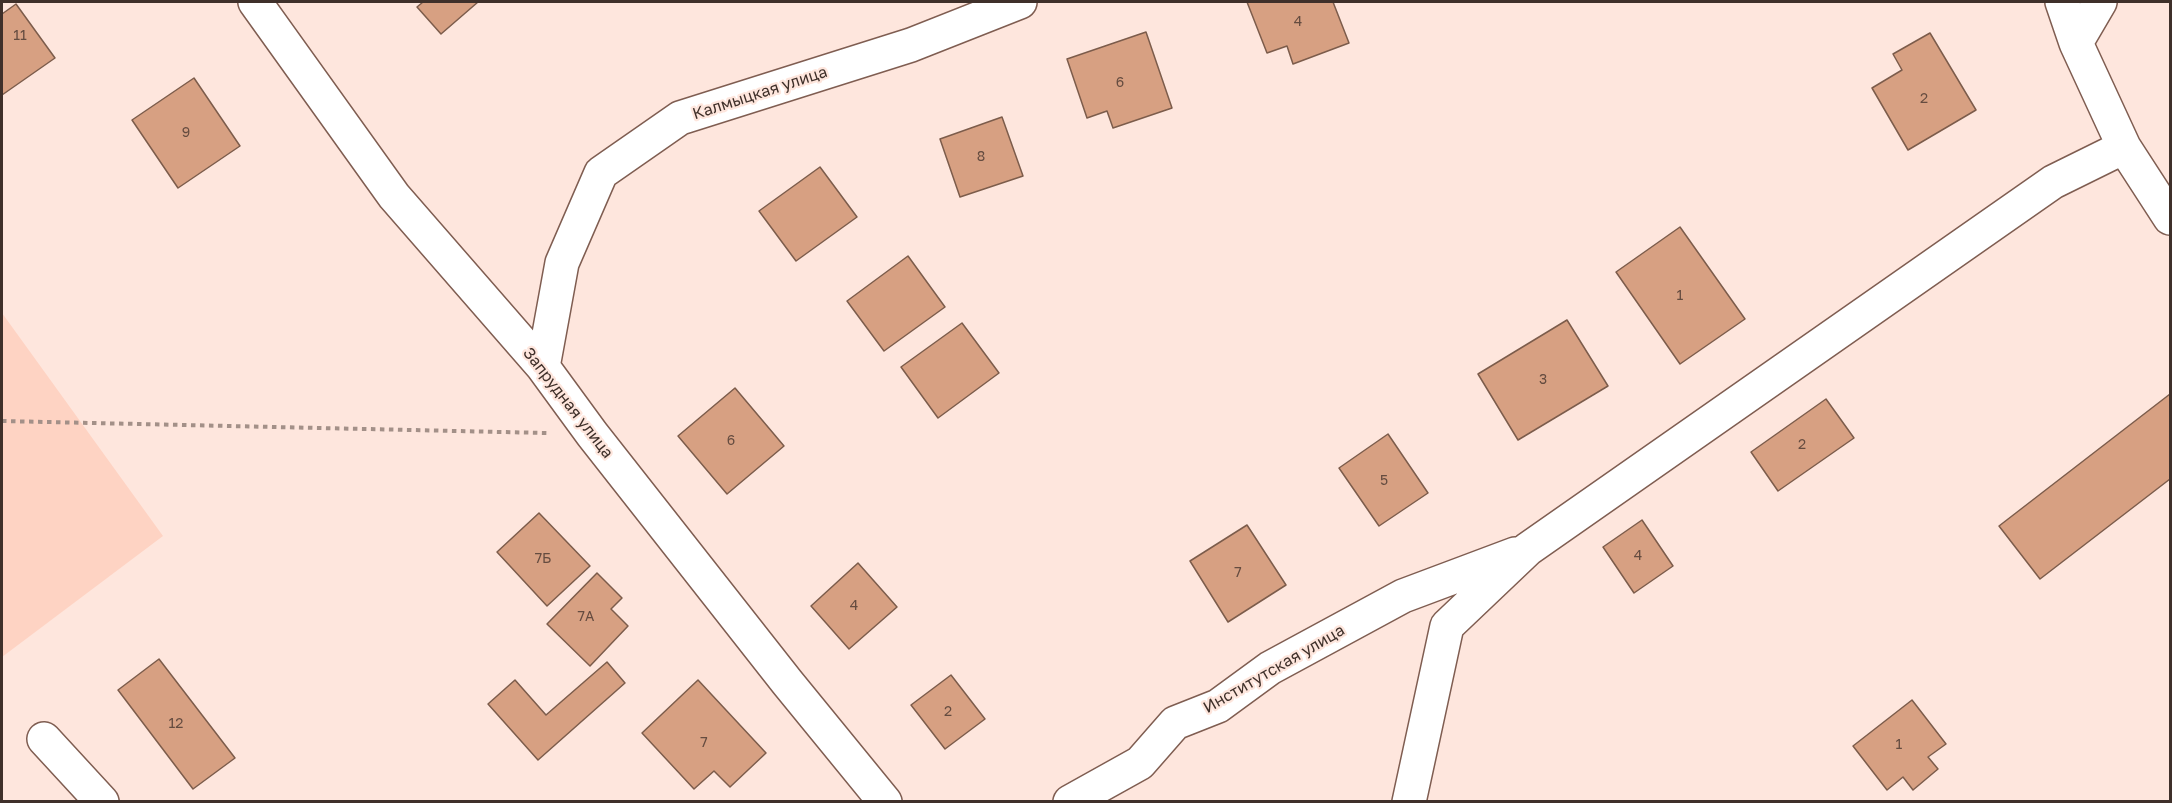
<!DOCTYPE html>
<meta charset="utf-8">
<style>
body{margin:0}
#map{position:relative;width:2172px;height:803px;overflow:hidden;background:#fee6dd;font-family:"Golos Text",sans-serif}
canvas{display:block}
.frame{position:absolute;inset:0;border:3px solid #3f302a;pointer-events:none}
</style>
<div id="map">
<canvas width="2172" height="803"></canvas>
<div class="frame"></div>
</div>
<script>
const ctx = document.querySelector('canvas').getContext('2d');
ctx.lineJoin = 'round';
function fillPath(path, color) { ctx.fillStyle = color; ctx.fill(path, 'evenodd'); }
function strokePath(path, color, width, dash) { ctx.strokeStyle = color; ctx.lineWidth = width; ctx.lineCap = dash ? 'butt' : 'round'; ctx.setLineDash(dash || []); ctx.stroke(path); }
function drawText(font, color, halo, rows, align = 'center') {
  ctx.font = font + ' "Golos Text",sans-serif'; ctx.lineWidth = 4.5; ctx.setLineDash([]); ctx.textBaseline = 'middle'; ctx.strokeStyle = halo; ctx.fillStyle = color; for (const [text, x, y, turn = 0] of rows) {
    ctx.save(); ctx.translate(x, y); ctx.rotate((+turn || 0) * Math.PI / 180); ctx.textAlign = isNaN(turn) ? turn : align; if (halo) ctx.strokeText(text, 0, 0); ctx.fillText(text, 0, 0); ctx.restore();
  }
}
fillPath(new Path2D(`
 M2,313L163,536L2,657Z`), '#fed3c3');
const building = new Path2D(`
 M423,2H478L441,34L417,7Z
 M1247,2H1333L1349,43L1293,64L1287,46L1267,53Z
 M16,4L55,58L2,95V14Z
 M1146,32L1172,108L1113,128L1107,111L1087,118L1067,59Z
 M1930,33L1976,110L1908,150L1872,88L1902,70L1893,54Z
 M194,78L240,146L178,188L132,120Z
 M1002,117L1023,176L960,197L940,139Z
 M820,167L857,217L796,261L759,211Z
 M1680,227L1745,319L1680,364L1616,272Z
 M908,256L945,307L884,351L847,301Z
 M1567,320L1608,386L1518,440L1478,374Z
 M962,323L999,373L938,418L901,367Z
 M735,388L784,446L727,494L678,436Z
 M2170,394V479L2040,579L1999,526Z
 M1826,399L1854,438L1778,491L1751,452Z
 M1388,434L1428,493L1379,526L1339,468Z
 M539,513L590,566L547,606L497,552Z
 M1642,520L1673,566L1634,593L1603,547Z
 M1247,525L1286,585L1228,622L1190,561Z
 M858,563L897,607L849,649L811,606Z
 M597,573L622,598L611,609L628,626L590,666L547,624Z
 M159,659L235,758L193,789L118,690Z
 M607,662L625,683L538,760L488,704L515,680L546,715Z
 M951,675L985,719L945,749L911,705Z
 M698,680L766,753L730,787L714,771L694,789L642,733Z
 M1912,700L1946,744L1928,757L1938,769L1913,790L1903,777L1887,790L1853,746Z`);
fillPath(building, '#d7a082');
strokePath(building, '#7c5c4b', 1.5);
const minor = new Path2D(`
 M255,2L394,196L543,367L592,434L787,682L885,802
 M2062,2L2076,43
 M2124,147L2170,218
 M543,367L562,263L601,173L680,118L911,45L1020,2
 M44,739L102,802
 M1070,802L1140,763L1175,723L1218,706L1270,668L1403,596L1515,554
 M1409,802L1447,626L1528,549L2053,182L2124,147L2076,43L2100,2`);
strokePath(minor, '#7f5d51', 36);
strokePath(new Path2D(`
 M2,421L547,433`), '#a39088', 4, [4.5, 4.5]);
strokePath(minor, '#fff', 33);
drawText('14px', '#654c40', null, [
 ["4",1298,22],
 ["11",20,36],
 ["6",1120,83],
 ["2",1924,99],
 ["9",186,133],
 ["8",981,157],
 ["1",1680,296],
 ["3",1543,380],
 ["6",731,441],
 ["2",1802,445],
 ["5",1384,481],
 ["4",1638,556],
 ["7Б",543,559],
 ["7",1238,573],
 ["4",854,606],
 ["7А",586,617],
 ["2",948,712],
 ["12",176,724],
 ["7",704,743],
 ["1",1899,745]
]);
drawText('16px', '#3f302a', '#fee6dd', [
 ["Калмыцкая улица",760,93,-18],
 ["Запрудная улица",568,403,52],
 ["Институтская улица",1274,669,-30]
]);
</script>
